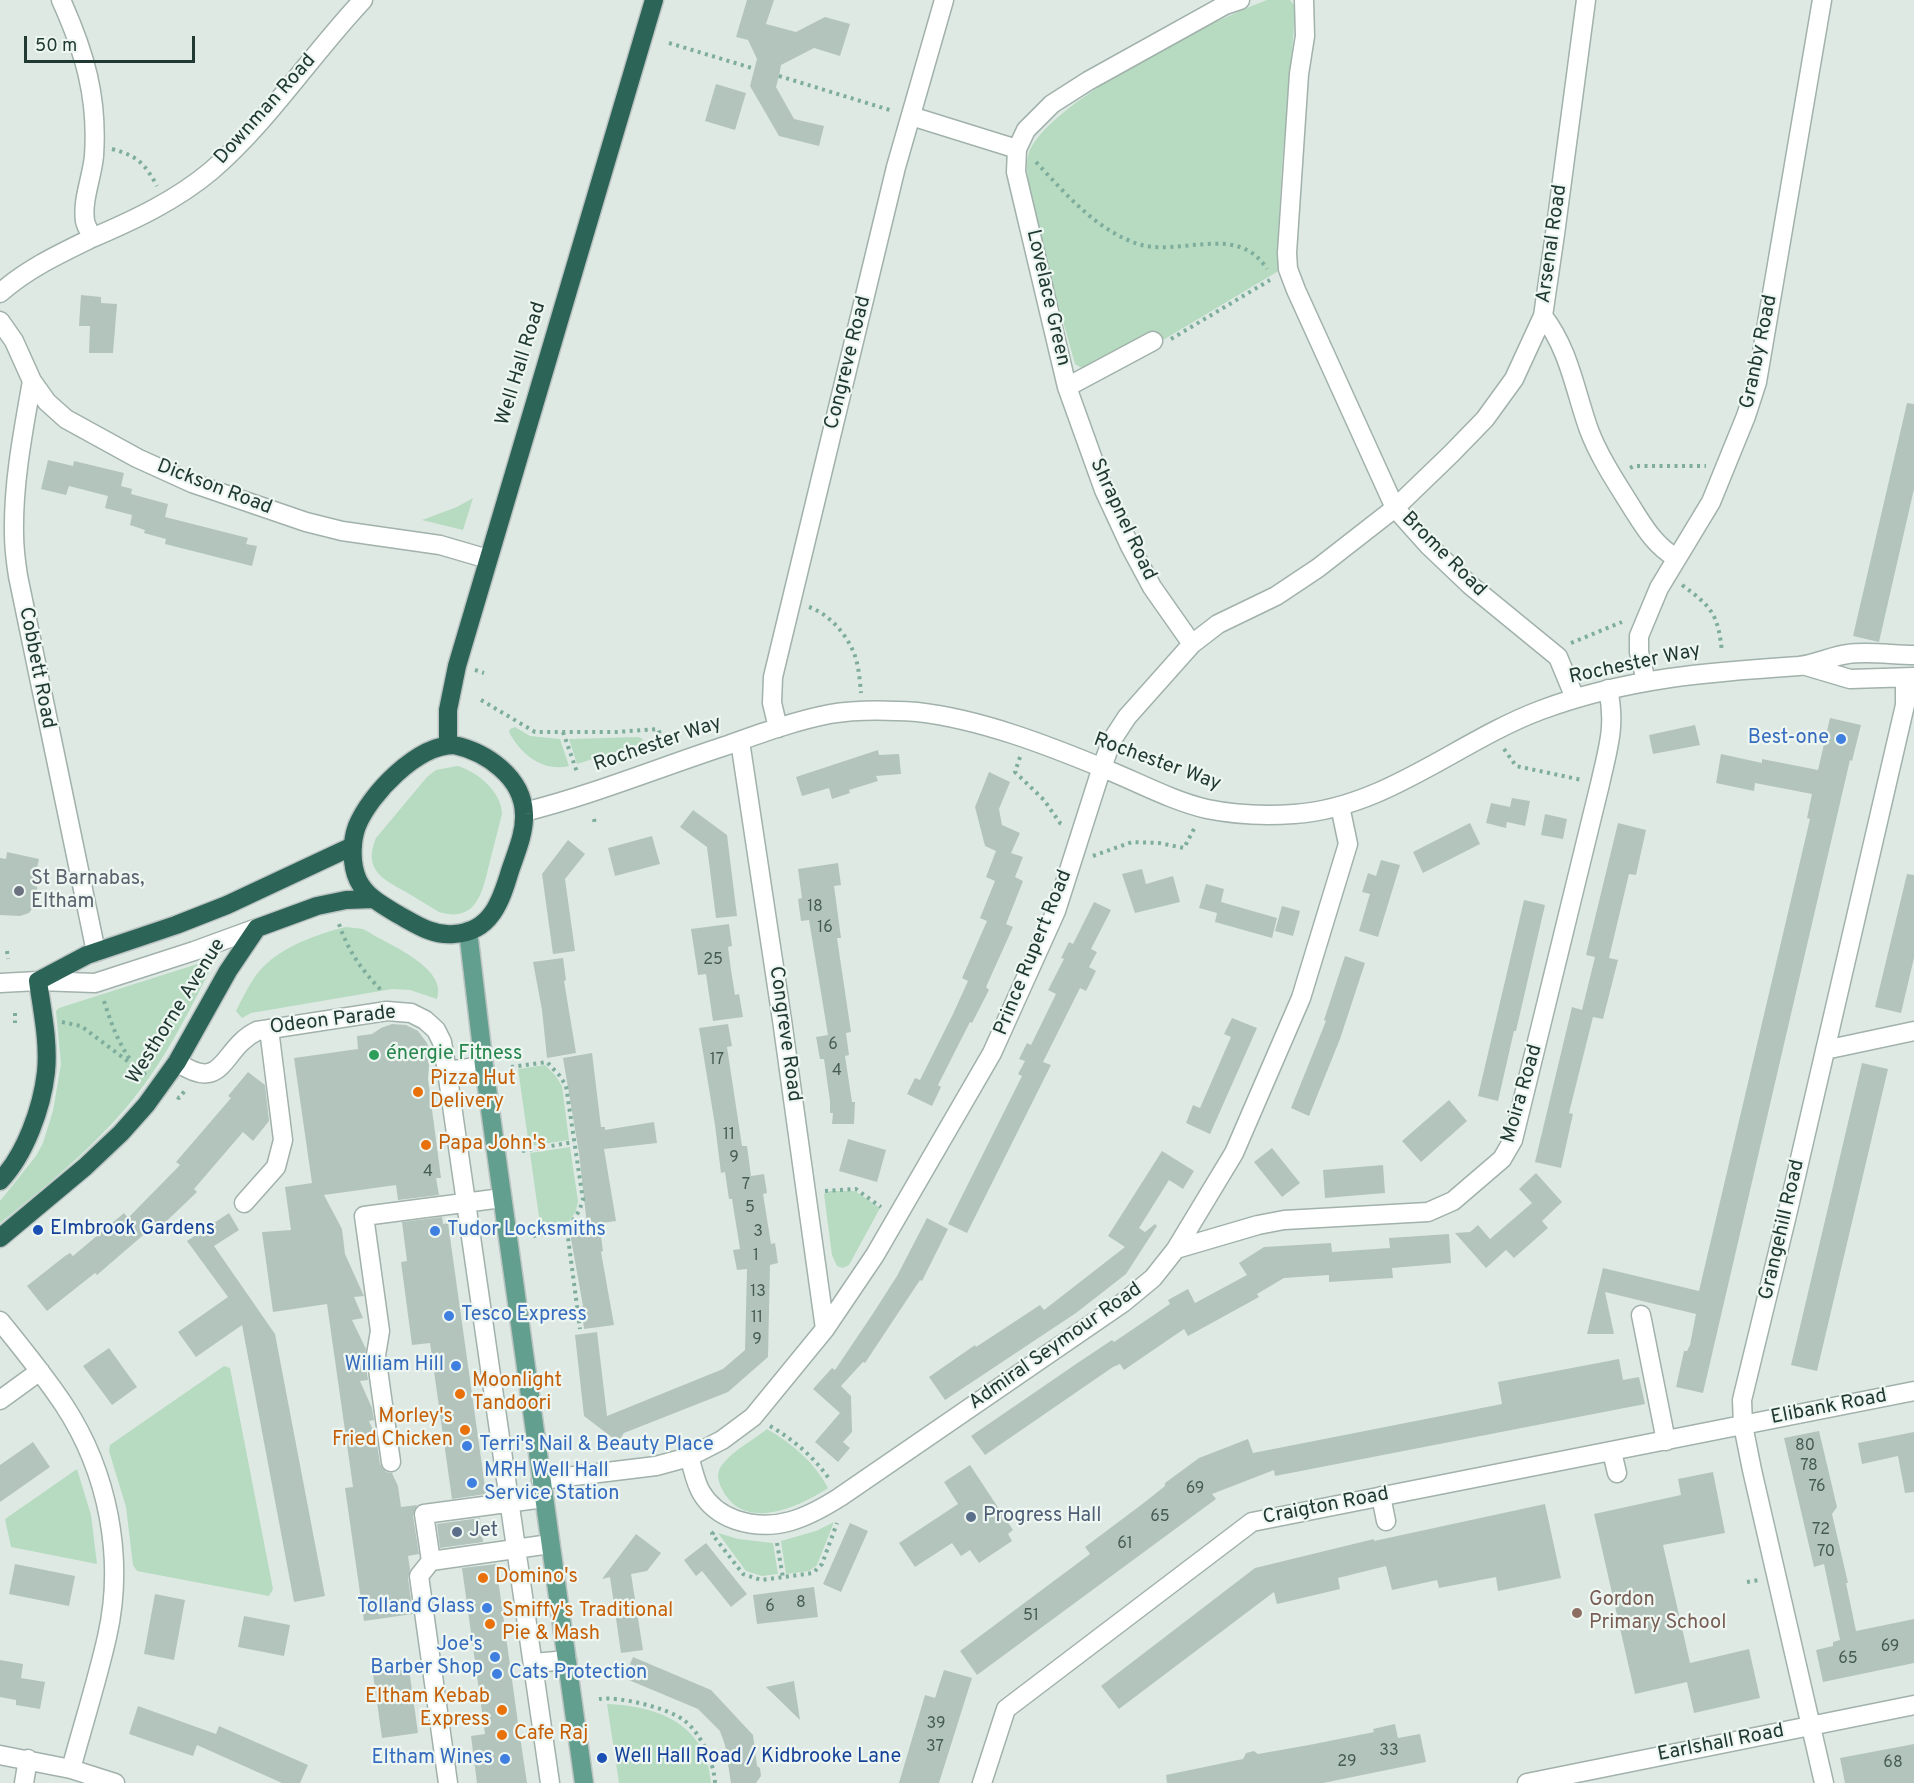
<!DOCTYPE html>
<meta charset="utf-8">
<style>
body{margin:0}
#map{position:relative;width:1914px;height:1783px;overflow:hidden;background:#dee9e4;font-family:Overpass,sans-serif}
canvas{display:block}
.scale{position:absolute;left:24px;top:36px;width:171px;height:27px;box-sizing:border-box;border:3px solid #203932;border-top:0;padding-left:8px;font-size:18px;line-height:21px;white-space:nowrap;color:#203932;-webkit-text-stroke:4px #eef6f2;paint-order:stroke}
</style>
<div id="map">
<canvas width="1914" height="1783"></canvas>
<div class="scale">50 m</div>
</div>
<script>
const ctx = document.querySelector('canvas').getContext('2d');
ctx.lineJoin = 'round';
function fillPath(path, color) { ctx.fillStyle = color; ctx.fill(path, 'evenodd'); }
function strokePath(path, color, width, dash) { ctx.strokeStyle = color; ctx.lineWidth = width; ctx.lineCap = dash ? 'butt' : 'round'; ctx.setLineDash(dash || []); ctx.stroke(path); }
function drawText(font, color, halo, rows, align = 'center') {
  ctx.font = font + ' Overpass,sans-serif'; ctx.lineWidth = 4.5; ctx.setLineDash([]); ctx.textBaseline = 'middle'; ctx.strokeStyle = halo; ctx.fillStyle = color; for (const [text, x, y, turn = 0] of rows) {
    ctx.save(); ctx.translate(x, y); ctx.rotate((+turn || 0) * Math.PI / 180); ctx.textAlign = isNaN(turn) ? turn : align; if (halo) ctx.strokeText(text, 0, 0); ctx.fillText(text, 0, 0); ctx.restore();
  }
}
fillPath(new Path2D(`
 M1267,0H1290L1294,5L1295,16L1282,165L1277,259L1280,270L1158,343L1087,371L1075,364C1060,308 1042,253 1032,197C1029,184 1025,169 1028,156C1040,105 1217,18 1267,0Z
 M473,498L463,530L422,520L457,507Z
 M515,727L530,736L560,739L569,766C543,772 521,755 509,732L510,729Z
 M638,737L643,739L640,744L577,764L569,739Z
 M457,766C477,771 502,792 502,814C498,830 494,845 490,861C483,889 478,924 439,912C428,905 417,899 406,892C382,879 363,869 376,838L427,777L436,770Z
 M346,927L363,929L372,934C392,946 448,969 437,999L410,990L392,989L251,1013L242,1018L236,1011C244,996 251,979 263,967C284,946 317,934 346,927Z
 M210,960L213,964C188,1014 162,1066 125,1109C88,1152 44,1188 0,1223V1201L36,1156L43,1143L53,1111L61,1064L56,1011L59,1008Z
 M545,1065L555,1075L562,1086L569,1140L529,1146L518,1069Z
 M570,1147L578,1201L576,1211L565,1228L541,1231L530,1153Z
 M830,1191H855L880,1208L849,1265L843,1268L837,1266L832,1255L824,1194Z
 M224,1366L230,1368L273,1589L269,1596L137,1571L133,1565L126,1507L109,1451L110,1445Z
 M767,1429C793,1444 814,1462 828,1488C799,1507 744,1533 722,1489C719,1483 716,1475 720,1468C730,1452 752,1441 767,1429Z
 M77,1469L91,1515L97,1564L11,1547L5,1519Z
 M834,1522L817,1565L809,1571L786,1574L781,1541L816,1531Z
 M718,1533L738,1539L773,1543L778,1574L762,1576L746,1571Z
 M607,1704C659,1706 707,1725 711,1783H619Z`), '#b6dbc0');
fillPath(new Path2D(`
 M747,0H774L766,24L796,32L825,17L850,24L840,56L814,48L781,65L779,76L776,87L794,119L824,126L819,146L779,136L750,86L757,59L748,40L736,37Z
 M716,84L746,93L735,130L705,121Z
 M81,295L101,297V303L117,304L113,353H89L90,326H79Z
 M1907,403L1914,404V489L1879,642L1853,636Z
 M48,460L73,466L74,461L124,473L121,486L132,489L131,494L168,504L165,517L248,538L246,544L257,546L252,566L165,544L166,539L144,533L145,530L130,525L132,515L105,508L108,496L69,486L66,495L41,489Z
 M1830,718L1861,725L1852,761L1850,760L1703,1393L1676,1387L1684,1351H1687L1690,1345L1696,1314L1605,1292L1614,1334H1587L1603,1268L1699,1291L1810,819L1807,818L1812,794L1755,783L1754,791L1716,783L1721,754L1762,763V759L1818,770Z
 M1695,725L1700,745L1653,754L1649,735Z
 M878,750L879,755L899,754L901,774L876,776L878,781L849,790L850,793L832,799L829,788L802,796L796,777Z
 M989,772L1010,782L999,809L1002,825L1020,833L1011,853L1023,857L1015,877L1023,881L1006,924L1013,927L986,987L989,990L972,1023L970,1022L938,1085L941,1087L932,1106L907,1094L915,1078L920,1080L953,1014L968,981L962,978L987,921L980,918L995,881L986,877L996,851L985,846L975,807Z
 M1512,798L1530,801L1525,826L1507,822L1506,828L1486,823L1491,803L1510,807Z
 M693,810L727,835L737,916L716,918L707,847L680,827Z
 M1545,814L1567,819L1563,839L1541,835Z
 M1470,823L1480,844L1423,873L1413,852Z
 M1618,823L1646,830L1636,875L1629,874L1609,958L1618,960L1603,1019L1593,1017L1569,1113L1573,1114L1561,1168L1535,1162L1572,1007L1582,1010L1595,957L1586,955Z
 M652,836L660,864L615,876L608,848Z
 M568,840L585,854L565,879L575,951L553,954L542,874Z
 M7,852L39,859L37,868L40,872L37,887L38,900L29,913L20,916L0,915V858L6,859Z
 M1381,860L1400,865L1378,937L1359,931L1370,894L1362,892L1368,873L1376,876Z
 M838,863L841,885L834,886L841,938H837L851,1032L846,1033L849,1055L845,1056L852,1102H855L854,1124H832L833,1113H830V1101L824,1059H820L816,1037L828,1035L809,920L801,921L798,899L802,898L798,869Z
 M1142,869L1146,884L1173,876L1180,902L1135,913L1122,874Z
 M1907,874L1914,875V958L1901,1013L1875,1007Z
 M1206,884L1224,889L1221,902L1277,918L1272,938L1215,922L1217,913L1199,908Z
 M1524,900L1545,905L1516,1031H1514L1498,1101L1478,1096Z
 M1094,902L1111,910L1091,949L1097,952L1089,967L1096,971L1086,991L1080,988L1043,1062L1051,1065L967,1233L948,1224L1022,1076L1018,1074L1025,1061L1019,1059L1027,1043L1031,1045L1056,994L1048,990L1064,959L1061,958L1069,942L1073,944Z
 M1282,906L1300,911L1293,936L1275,931Z
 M729,924L732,946L728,947L731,970L735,995L739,994L743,1017L713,1021L706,974L698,975L691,929Z
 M1345,956L1365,963L1340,1039L1309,1116L1291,1108L1326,1021L1324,1020Z
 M563,958L566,980L564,981L576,1053L547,1058L542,1010L533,962Z
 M1232,1018L1257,1028L1210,1134L1186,1123L1193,1105L1200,1108L1231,1037L1224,1034Z
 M392,1024L406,1025L418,1031L427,1043L430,1051L428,1079L441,1178H436L439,1195L398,1200L396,1185L324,1195L342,1229L345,1254L363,1294L364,1296L354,1297L363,1318L352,1320L366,1349L365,1357H362L366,1368L368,1380L360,1381L372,1408L374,1420L369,1421L376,1437L380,1464L386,1472L392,1473L398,1486L401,1507L417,1505L413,1516L419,1554L408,1556L410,1569L408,1578L413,1614L364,1621L345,1488L353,1487L327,1304L273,1312L262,1232L291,1230L285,1187L312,1183L294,1058L358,1049L357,1036L372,1034L381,1028Z
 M728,1024L732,1046L727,1047L742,1146H747L751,1176L764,1174L767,1193L763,1194L771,1244L775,1243L778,1263L770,1265L768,1357L728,1392L624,1433L618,1442L584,1416L575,1335L597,1332L607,1416L723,1369L745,1350L747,1269L737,1270L733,1250L740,1249L732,1199H729L725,1172L721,1173L715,1125L699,1028Z
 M592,1053L601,1127H605V1130L654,1122L657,1143L604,1149L616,1221L587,1225L579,1153L563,1058Z
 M1862,1063L1888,1069L1817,1371L1791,1365Z
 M248,1072L265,1085L269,1121L253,1141L243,1132L194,1189L197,1192L153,1234L149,1230L97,1275L95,1273L47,1311L27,1286L65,1256L70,1253L73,1256L124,1213L128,1218L180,1165L176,1162L231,1098L228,1096Z
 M1449,1100L1467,1121L1421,1162L1402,1141Z
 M848,1139L886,1150L877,1182L839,1171Z
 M1272,1148L1300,1183L1282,1197L1254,1162Z
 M1162,1151L1194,1171L1183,1189L1169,1180L1139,1228L1145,1232L1155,1224L1157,1226L1126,1274L1076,1313L945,1400L929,1377L975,1345L976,1347L1040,1305L1044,1310L1125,1247L1108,1236Z
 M1383,1165L1385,1193L1325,1198L1323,1170Z
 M1536,1173L1562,1202L1542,1221L1548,1228L1514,1258L1506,1250L1486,1268L1455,1233L1470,1232L1478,1225L1490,1239L1532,1203L1519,1189Z
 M229,1213L239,1230L214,1246L275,1334L325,1596L294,1602L242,1325L196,1357L178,1332L228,1297L187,1241Z
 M442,1217L443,1224L448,1223L486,1494L452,1499L430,1343L412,1345L401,1262L407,1261L402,1222Z
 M927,1218L948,1229L922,1281L920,1280L865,1363L863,1362L841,1386L851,1396L852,1432L843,1442L850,1448L838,1462L815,1442L840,1413L813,1389L832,1368L835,1370L872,1315L897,1276Z
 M600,1229L603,1251L601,1252L614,1325L584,1329L581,1307L583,1306L570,1233Z
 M1449,1234L1451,1263L1392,1268L1393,1278L1329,1282V1275L1284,1278L1257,1294L1259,1297L1188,1336L1184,1329L1124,1370L1120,1364L1113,1367L985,1455L971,1436L1079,1362L1112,1340L1114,1342L1170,1304L1168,1300L1188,1289L1195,1303L1247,1275L1239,1263L1264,1247L1331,1243L1332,1252L1390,1248L1389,1238Z
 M109,1348L137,1387L112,1405L83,1366Z
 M1619,1359L1623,1380L1639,1377L1645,1404L1275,1476L1274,1470L1212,1494L1216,1499L977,1675L960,1651L1090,1554L1085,1547L1145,1502L1165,1486V1483L1199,1458L1248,1439L1253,1453L1502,1404L1498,1382Z
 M1819,1431L1837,1507L1832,1514L1848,1583H1846L1856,1631L1914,1619V1663L1823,1682L1816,1650L1833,1646V1642L1840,1640L1824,1564L1814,1567L1784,1438Z
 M1914,1432V1492L1905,1493L1898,1456L1862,1464L1858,1443Z
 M33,1442L50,1467L0,1502V1465Z
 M970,1465L1013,1530L1008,1534L1012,1541L979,1563L970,1550L961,1556L952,1543L915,1567L899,1543L958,1504L944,1482Z
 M1713,1472L1725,1533L1663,1545L1690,1663L1749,1649L1760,1698L1694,1713L1687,1682L1635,1694L1594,1514L1681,1495L1678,1479Z
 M1545,1504L1561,1578L1498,1591L1496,1577L1439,1588L1437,1580L1392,1590L1386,1566L1338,1578L1340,1589L1277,1604L1274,1592L1119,1709L1101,1686L1255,1568L1374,1539V1541Z
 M480,1518L483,1542L440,1548L437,1524Z
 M850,1523L868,1531L841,1592L823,1584Z
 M636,1534L661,1553L647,1571L631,1574L643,1650L621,1653L610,1577L602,1579Z
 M706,1543L747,1594L731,1607L702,1571L696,1576L684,1560Z
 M15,1564L75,1576L69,1606L9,1594Z
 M496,1564L518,1723L527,1783H477L471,1736L485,1734L462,1568Z
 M814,1587L818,1617L757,1624L753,1595Z
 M155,1594L185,1600L174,1660L144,1654Z
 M244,1616L290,1625L284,1656L238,1647Z
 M633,1657L711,1690L753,1735L757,1766L760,1768L761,1776L756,1783H731L725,1745L720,1731L698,1709L624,1678Z
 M0,1660L23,1664L21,1678L45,1682L40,1709L16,1705V1700L0,1697Z
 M409,1669L418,1733L382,1738L373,1674Z
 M944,1670L972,1678L939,1783H899L925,1695L935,1698Z
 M794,1681L800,1720L766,1687Z
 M138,1706L216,1734L219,1726L308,1765L300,1783H282L197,1745L193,1756L129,1734Z
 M1395,1724L1398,1738L1420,1734L1426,1762L1323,1783H1167L1166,1775L1243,1759L1246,1753L1254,1751L1258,1754L1309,1745L1374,1732L1373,1729Z
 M1914,1744V1783H1845L1840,1758Z`), '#b3c4bd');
const minor = new Path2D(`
 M1304,0L1305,36L1299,74L1287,253L1288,269L1296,290L1395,508L1429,546L1470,585L1558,657L1575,698
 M1586,0L1555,234L1543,316C1569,349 1575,391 1589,430C1600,459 1618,485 1634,511C1646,530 1656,546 1676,558
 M911,116L1017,149
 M92,238C134,220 175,201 211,171C269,121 311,55 363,0
 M0,293C27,269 59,254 92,238C90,232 86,226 85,221C82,199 92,178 94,156C98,98 85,53 61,0
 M0,321L14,341L32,381L47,402L66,419L137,458L192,483L306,522L342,531L440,545L488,559
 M32,381C23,432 13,483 14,534C14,548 16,563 18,576L96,952
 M1067,387L1153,341
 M1192,644L1152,587L1130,546L1104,490L1067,387L1016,172L1017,149L1026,130L1052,104L1088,81L1225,5L1240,0
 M1806,666L1850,679L1914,677
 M1646,681L1639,652V636L1659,588L1711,502L1746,416L1757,382L1822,0
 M778,728L772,703L773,677L896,167L944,0
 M740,741L782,1020L825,1329
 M524,812C592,795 658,768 725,746C759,734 794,721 830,714C858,709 889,710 917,712C980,719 1047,745 1105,769C1138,782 1172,801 1207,809C1236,815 1265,816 1294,814C1386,808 1458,741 1541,710C1627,678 1708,672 1799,666C1816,664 1832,656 1848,654C1867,651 1894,655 1914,655
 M0,983L38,981L95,983L194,951L257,928
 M1825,1050L1914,1031
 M177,1062C225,1095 221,1048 257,1031L387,1011L411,1013L425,1020L436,1030L442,1042L447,1071L550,1783
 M447,1071L484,1066
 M244,1203L276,1167L283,1140L269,1029
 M1176,1249L1258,1225L1284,1220L1428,1212L1453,1201L1502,1159L1513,1140L1600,784C1608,748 1616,726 1608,689
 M1641,1315L1666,1441
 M0,1321C22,1348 44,1375 64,1405C108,1472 125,1558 107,1637C97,1681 83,1725 71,1769
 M0,1400L40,1371
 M1612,1452L1617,1473
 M689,1457C693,1468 695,1482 701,1492C709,1506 722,1515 736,1520C775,1533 807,1518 840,1497L1124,1302L1153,1278L1176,1249L1234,1153L1301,998L1348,844L1340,806
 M391,1462L376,1355L380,1331L364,1216L502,1198
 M541,1480L656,1466L689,1457L722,1440L753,1417L825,1329L875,1255L992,1053L1056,911L1102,767L1112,740L1127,717L1192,644L1218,624L1276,596L1318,568L1395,508L1451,454L1485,419L1514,379L1543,316
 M1381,1496L1386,1521
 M431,1561L550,1544
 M534,1663L567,1660
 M0,1755L71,1769L115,1783
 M24,1783L28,1759
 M448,1783L419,1576L431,1561L424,1514L544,1498
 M982,1783L1006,1709L1252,1522L1914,1391
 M1527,1783L1914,1705
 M1824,1783L1752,1470L1743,1425L1742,1400L1787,1215L1905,705V678`);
const major = new Path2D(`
 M468,931L484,1066L584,1783`);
const highway = new Path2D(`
 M448,745V710L457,666L654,0
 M454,745C486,752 523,777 524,814C525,833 516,853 510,871C501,901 491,932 454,934C433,936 417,925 399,915C384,906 366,897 358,880C351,865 351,842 357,826C370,794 417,745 454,745Z
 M0,1181C25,1155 42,1108 46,1072C49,1042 42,1010 38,981L87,955L176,925L227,905L353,846
 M0,1238L85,1167L121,1133L146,1105L177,1062L228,971L257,928L317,906L346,900L373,899`);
strokePath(minor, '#a1b1ab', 21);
strokePath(major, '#bcc4c2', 21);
strokePath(highway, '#bcc4c2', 21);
strokePath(new Path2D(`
 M669,43L755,69
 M779,76L893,111
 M112,149C138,156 145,164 157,186
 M1036,162C1066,194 1093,227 1135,243C1178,259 1237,221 1267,269
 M1171,339L1270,280
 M1630,468L1634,466H1706
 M1682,585C1712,607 1718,614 1722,652
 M809,607C830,614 850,638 856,659C859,670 860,682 861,693
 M1571,643L1622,622
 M475,670L484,673
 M481,700L535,732H617L658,729L665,745
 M563,732L577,772
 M1504,749L1516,766L1582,780
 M1020,757L1015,772L1044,800L1060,823L1064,825
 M594,819L595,824
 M1093,856L1132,842L1159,843L1184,848L1196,825
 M339,924C348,951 363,972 383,992
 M7,951L8,959
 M104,1001C111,1023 118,1043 132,1062
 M15,1013V1023
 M62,1022L81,1026L146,1075
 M511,1067L547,1062L560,1076L566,1086L583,1200L579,1211L567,1230L580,1329
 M177,1097L179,1098L187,1088
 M522,1151L574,1142
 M825,1191L856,1189L881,1207
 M533,1236L567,1230
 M770,1426C794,1440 815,1458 830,1480
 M714,1532L712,1534L743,1574L761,1580L813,1573L822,1564L837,1523
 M777,1543L783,1578
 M1747,1582L1759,1580
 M599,1699C619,1696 669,1708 685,1721C701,1734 714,1762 715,1783`), '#7ead9e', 4, [3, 4.5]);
strokePath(minor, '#fff', 18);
strokePath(major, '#639f8f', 18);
strokePath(highway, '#2c6458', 18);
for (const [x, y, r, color] of [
 [1841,739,6,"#3f7fe0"],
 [19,891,6,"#6b7280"],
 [374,1055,6,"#2e9e5b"],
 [418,1092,6,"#e8710a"],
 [426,1145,6,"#e8710a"],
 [38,1230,6,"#1a4fb4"],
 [435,1231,6,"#3f7fe0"],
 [449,1316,6,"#3f7fe0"],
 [456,1366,6,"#3f7fe0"],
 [460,1394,6,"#e8710a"],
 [465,1430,6,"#e8710a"],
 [467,1446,6,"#3f7fe0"],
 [472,1483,6,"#3f7fe0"],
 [971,1517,6,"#5c6f8a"],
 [457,1532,6,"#5c6f8a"],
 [483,1578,6,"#e8710a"],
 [487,1608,6,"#3f7fe0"],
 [1577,1613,6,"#8d6e63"],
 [490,1624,6,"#e8710a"],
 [495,1657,6,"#3f7fe0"],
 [497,1674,6,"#3f7fe0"],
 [502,1710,6,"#e8710a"],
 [502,1735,6,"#e8710a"],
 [602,1758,6,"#1a4fb4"],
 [505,1759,6,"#3f7fe0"]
]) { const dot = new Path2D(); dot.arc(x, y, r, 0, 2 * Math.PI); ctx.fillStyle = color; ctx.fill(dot); strokePath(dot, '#eef6f2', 2); }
drawText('16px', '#455c55', null, [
 ["18",815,908],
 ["16",825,929],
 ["25",713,961],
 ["6",833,1046],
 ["17",717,1061],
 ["4",837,1072],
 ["11",729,1136],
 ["9",734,1159],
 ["4",428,1173],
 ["7",746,1186],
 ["5",750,1209],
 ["3",758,1233],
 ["1",756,1257],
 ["13",758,1293],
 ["11",757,1319],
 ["9",757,1341],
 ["80",1805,1447],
 ["78",1809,1467],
 ["76",1817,1488],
 ["69",1195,1490],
 ["65",1160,1518],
 ["72",1821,1531],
 ["61",1125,1545],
 ["70",1826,1553],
 ["8",801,1604],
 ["6",770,1608],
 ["51",1031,1617],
 ["69",1890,1648],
 ["65",1848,1660],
 ["39",936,1725],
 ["37",935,1748],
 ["33",1389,1752],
 ["29",1347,1763],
 ["68",1893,1764]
]);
drawText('20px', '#203932', '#eef6f2', [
 ["Downman Road",266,110,-48],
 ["Arsenal Road",1553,244,-82],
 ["Lovelace Green",1047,298,77],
 ["Granby Road",1760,352,-78],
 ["Congreve Road",849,363,-76],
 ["Well Hall Road",522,364,-73],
 ["Dickson Road",214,488,21],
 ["Shrapnel Road",1122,520,65],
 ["Brome Road",1443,555,45],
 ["Rochester Way",1635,665,-12],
 ["Cobbett Road",36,668,79],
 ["Rochester Way",658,745,-19],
 ["Rochester Way",1157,763,20],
 ["Prince Rupert Road",1034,953,-68],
 ["Westhorne Avenue",177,1012,-58],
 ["Odeon Parade",333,1021,-7],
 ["Congreve Road",784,1034,82],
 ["Moira Road",1523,1094,-74],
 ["Grangehill Road",1783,1230,-77],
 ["Admiral Seymour Road",1056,1347,-35],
 ["Elibank Road",1829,1408,-11],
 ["Craigton Road",1326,1507,-11],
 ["Earlshall Road",1721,1744,-11]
]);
drawText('20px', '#366cbe', '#eef6f2', [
 ["Best-one",1829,739],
 ["Tudor Locksmiths",447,1231,"left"],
 ["Tesco Express",461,1316,"left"],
 ["William Hill",444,1366],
 ["Terri's Nail & Beauty Place",479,1446,"left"],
 ["MRH Well Hall",484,1472,"left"],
 ["Service Station",484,1495,"left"],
 ["Tolland Glass",475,1608],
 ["Joe's",483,1646],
 ["Barber Shop",483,1669],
 ["Cats Protection",509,1674,"left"],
 ["Eltham Wines",493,1759]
], 'right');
drawText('20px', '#5b616d', '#eef6f2', [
 ["St Barnabas,",31,880],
 ["Eltham",31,903]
], 'left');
drawText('20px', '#27864d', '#eef6f2', [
 ["énergie Fitness",386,1055]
], 'left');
drawText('20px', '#c56008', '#eef6f2', [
 ["Pizza Hut",430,1080],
 ["Delivery",430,1103],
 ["Papa John's",438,1145],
 ["Moonlight",472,1382],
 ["Tandoori",472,1405],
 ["Morley's",453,1418,"right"],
 ["Fried Chicken",453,1441,"right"],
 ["Domino's",495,1578],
 ["Smiffy's Traditional",502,1612],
 ["Pie & Mash",502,1635],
 ["Eltham Kebab",490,1698,"right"],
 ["Express",490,1721,"right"],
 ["Cafe Raj",514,1735]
], 'left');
drawText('20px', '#164399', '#eef6f2', [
 ["Elmbrook Gardens",50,1230],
 ["Well Hall Road / Kidbrooke Lane",614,1758]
], 'left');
drawText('20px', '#4e5e75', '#eef6f2', [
 ["Progress Hall",983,1517],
 ["Jet",469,1532]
], 'left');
drawText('20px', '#785e54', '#eef6f2', [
 ["Gordon",1589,1601],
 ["Primary School",1589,1624]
], 'left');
</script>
